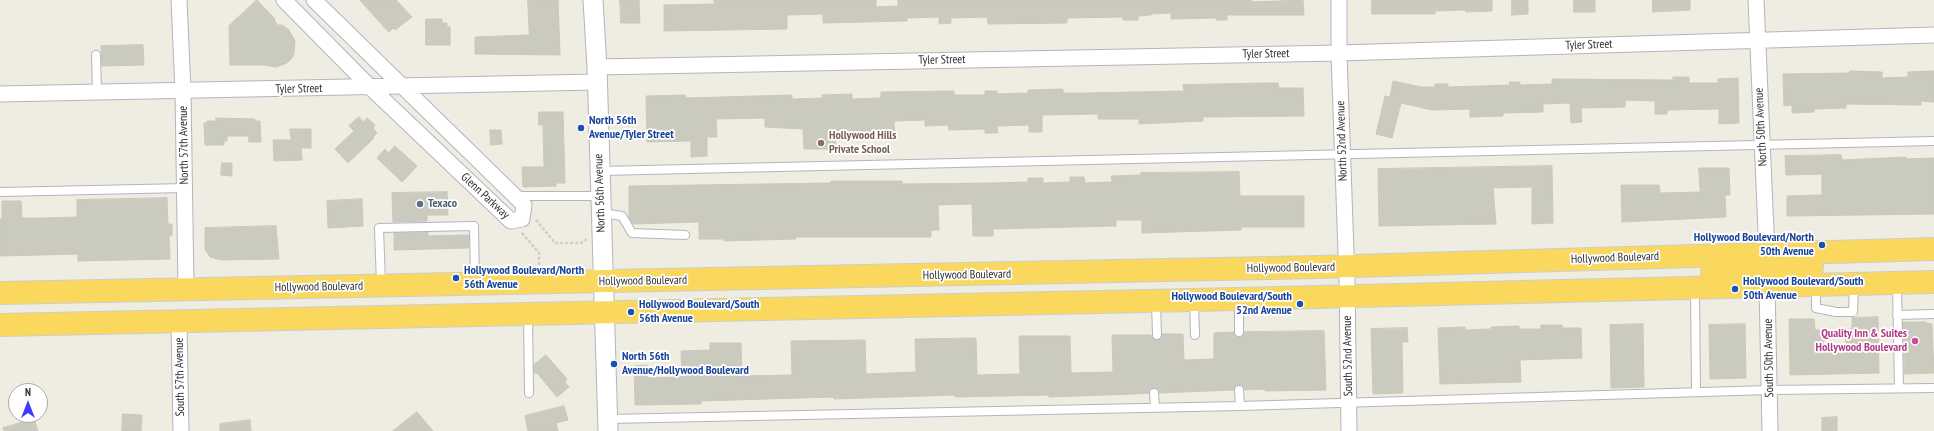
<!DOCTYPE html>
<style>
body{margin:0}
#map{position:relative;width:1934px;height:431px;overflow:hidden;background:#efece1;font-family:"PT Sans Narrow",sans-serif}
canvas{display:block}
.north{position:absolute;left:8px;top:383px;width:40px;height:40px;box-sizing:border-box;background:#fff;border:1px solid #ababab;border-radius:50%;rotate:0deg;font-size:11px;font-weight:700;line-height:16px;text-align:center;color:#2e2e2e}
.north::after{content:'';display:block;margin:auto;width:14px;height:18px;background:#403efe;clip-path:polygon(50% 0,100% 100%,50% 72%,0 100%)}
</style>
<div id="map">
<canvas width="1934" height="431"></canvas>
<div class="north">N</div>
</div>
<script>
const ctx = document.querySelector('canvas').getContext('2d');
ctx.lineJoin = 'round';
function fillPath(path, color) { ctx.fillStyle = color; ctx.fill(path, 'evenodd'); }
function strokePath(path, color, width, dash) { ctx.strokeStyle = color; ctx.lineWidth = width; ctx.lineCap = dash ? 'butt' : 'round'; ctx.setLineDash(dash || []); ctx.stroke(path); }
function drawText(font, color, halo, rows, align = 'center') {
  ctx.font = font + ' "PT Sans Narrow",sans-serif'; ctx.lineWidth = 3.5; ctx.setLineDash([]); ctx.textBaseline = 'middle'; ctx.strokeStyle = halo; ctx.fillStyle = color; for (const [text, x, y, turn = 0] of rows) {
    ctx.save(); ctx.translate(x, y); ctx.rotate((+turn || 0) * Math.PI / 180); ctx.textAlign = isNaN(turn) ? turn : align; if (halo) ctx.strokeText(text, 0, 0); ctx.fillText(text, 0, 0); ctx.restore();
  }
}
const building = new Path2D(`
 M257,0L274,18L277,25H282L289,30L295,41L294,53L292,58L287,63L276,67L264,65H230L229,26Z
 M360,0H396L412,17L395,30L393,28L389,32Z
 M528,0H558L560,55L475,54V37L529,35Z
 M620,0H639L640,23H621Z
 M714,0H876V7L898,6V0H1252V2L1303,0L1304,15H1227V20H1216V18L1171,19V13L1151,14V15L1138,16V20H1123V17L1067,18V23L988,24L987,17L951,18V23L939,24V17L907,18V21L823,23V14L787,15V29L664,31V5L714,4Z
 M1372,0H1492V11L1466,12L1465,10L1435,11V14H1372Z
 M1512,0H1528V14L1512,15Z
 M1574,0H1595V12H1574Z
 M1653,0H1690V10L1653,12Z
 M426,19H442V23H447V27H450V45H426Z
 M143,45L144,65L102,66L101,46Z
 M1850,71L1882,72V78L1908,77V72L1934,71V102L1921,101V105L1846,104V108L1814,109V112L1792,113V105L1784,106L1783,74L1850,73Z
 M1673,77H1689V83H1718V79L1738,78L1739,123L1719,124V109L1667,110V114H1655V101L1625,100V107L1581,108L1582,122L1571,123L1570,103L1543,104V112L1503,113V116L1470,117V109L1432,110L1401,103L1392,138L1376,134L1385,96L1390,97L1393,81L1421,87H1435V84H1448V87L1510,85L1509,82H1520V85L1552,84V79L1673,80Z
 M1266,83H1278L1279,88H1303L1304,116L1203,117V121L1139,124V119H1098V114L1042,115V132H1029V125L997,126L998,133H985V129L949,130L948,125L925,126V120L894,121L895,136L882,137V133L835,134L836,149H804L803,129L765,127V118L716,119L717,137H707V156L691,157V141L647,142L646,96L685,95L686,98L792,95V99L823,98L822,95L852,94V99L881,98V92L954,91V95H985V91H997V94L1028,93V90L1063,89V93H1086L1184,91L1183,85Z
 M539,112H563L565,183H556V186L523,187L522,167H544L543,125H539Z
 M359,117L363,122L367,118L375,125L373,128L377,133L373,137L374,138L348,163L335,149L354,131L349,126Z
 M216,118L255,119V121H260L261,142H249L248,136H227V141H224V145H205L204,123H207V121H216Z
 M290,129H311V148H301L302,160L274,161L273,140H291Z
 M490,130H501L502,144L491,145Z
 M395,146L417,166L402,182L377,158L385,149L388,153Z
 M1841,155L1842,160L1906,157V159L1934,158V214L1787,216V196L1822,195V174L1786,175L1785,156Z
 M222,163H232V176L221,175Z
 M1552,166L1553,223L1532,224V187L1493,188L1496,224L1379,226L1378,169Z
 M1699,168H1729L1730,195H1725L1726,217L1622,222L1621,185H1659L1660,193L1700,192Z
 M1239,172L1240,196H1304V227H1241V230L1142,233V220H1116V226L993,229V236H973L972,204L938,205L939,230H931V237H796V239L724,241V239H699V222L633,224L629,218V186L831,183V181H902V184L992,183L1028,182V178H1043V183L1070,182V177H1084L1085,183L1112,182L1111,176L1141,175V173Z
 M447,192L448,215H427V221L393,222L392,193Z
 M167,198L168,224H172V235L169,236L170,259L78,261V254L0,256V219H2V201H21L22,218H43L77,217V200Z
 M362,199L363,226L328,228L327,201Z
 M276,226L279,259L221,260L210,257L205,249V228Z
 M428,232V236L469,235V248L394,250V233Z
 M1878,317L1879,373L1790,375L1789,319H1814L1815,330H1823L1824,348H1846L1845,329H1852V318Z
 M1903,322H1926V323L1932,324L1934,373L1905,374Z
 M1643,324L1644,387L1611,388L1610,325Z
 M1745,324L1746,378L1710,379L1709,325Z
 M1541,325H1562V328H1581L1582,358L1520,360L1521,382L1440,384L1438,328L1465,327V330L1491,329V327L1519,326V329H1541Z
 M1407,328L1408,342H1402L1403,393L1373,394L1371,329Z
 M1324,331L1326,390L1265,391V389L1245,390L1243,387L1239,385L1236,386L1234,390L1159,393L1154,388L1151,389L1149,393L1135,394L1049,397V395L955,397V395L834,399V397L701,401V404L635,405L634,366L647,365V378L682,377L681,351L710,350V343H741L742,376L792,375L791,341L865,340L866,374L916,372L915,339L976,338L977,375L1020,374L1019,336H1070L1071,373L1113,372L1112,335H1151L1153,338L1157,340L1160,339L1162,334H1183L1184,360L1214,359V333L1234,332L1236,337H1239L1244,332Z
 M546,355L567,379L565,382L569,387L557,397L537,373H534V365Z
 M564,406L568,420L556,423L558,431H528L525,416Z
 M417,412L433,431H393Z
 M123,414L142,415L141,431H122Z
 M1837,417V431H1822V418Z
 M34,419L38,431H4L3,428Z
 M250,420L251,431H220V424Z`);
fillPath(building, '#cbcabf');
strokePath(building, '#cbc8ba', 1);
const service = new Path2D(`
 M96,55L97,93
 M600,171L1934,141
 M0,192L185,188
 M515,196H601
 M601,213L622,216L632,233L685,235
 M1897,283L1899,388
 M381,284L379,228L474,226L475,283
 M1816,286V308L1836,312H1853L1854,285
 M1695,288L1696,392
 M1239,300V332
 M1194,301L1195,335
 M1156,302L1157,335
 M1897,315L1934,314
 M528,316L529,393
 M1239,390L1240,406
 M1154,393L1155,407
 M608,419L1240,406L1769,390L1934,388`);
const minor = new Path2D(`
 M179,0L183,91L186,289
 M284,0L370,87L511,221L522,219L524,205L314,0
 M1339,0V53L1347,281L1349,431
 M1756,0L1767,254
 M597,67L1339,53L1934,35
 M0,94L597,82
 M1767,286L1770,431
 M179,322L181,431`);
const tertiary = new Path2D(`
 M593,0L597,67L608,431`);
const trunk = new Path2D(`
 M1712,272C1731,272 1747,272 1763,262L1767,254
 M1767,286C1774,263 1792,267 1812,267
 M0,293L1319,267L1934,249
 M0,325L1194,300L1934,282`);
strokePath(service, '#b4b4c1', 10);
strokePath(minor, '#b4b4c1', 17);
strokePath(tertiary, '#b4b4c1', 21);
strokePath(trunk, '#cdcdcd', 24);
strokePath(new Path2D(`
 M536,220L555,243H581L587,239
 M522,233L539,253V265`), '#cdcdcd', 2.5, [3, 2]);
strokePath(service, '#fff', 8);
strokePath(minor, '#fff', 15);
strokePath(tertiary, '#fff', 19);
strokePath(trunk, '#fad85e', 22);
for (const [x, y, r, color] of [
 [581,128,4,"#1a4fb4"],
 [821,143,4,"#8d6e63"],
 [420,204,4,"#5c6f8a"],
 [1822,245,4,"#1a4fb4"],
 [456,278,4,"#1a4fb4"],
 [1735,289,4,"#1a4fb4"],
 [1300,304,4,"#1a4fb4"],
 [631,312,4,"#1a4fb4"],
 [1915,341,4,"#d1479c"],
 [614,364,4,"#1a4fb4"]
]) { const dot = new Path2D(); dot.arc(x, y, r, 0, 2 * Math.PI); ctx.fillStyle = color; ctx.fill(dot); strokePath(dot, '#fff', 1.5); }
drawText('12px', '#2e2e2e', '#fff', [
 ["Tyler Street",1589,45,-2],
 ["Tyler Street",1266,54,-1],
 ["Tyler Street",942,60,-1],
 ["Tyler Street",299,89,-1],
 ["North 50th Avenue",1761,127,-93],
 ["North 52nd Avenue",1342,141,-92],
 ["North 57th Avenue",184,145,-91],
 ["North 56th Avenue",600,193,-92],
 ["Glenn Parkway",485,196,43],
 ["Hollywood Boulevard",1615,258,-2],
 ["Hollywood Boulevard",1291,268,-1],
 ["Hollywood Boulevard",967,275,-1],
 ["Hollywood Boulevard",643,281,-1],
 ["Hollywood Boulevard",319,287,-1],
 ["South 52nd Avenue",1348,356,-91],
 ["South 50th Avenue",1769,358,-91],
 ["South 57th Avenue",180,377,-91]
]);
drawText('bold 12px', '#164399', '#fff', [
 ["North 56th",589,121],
 ["Avenue/Tyler Street",589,135],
 ["Hollywood Boulevard/North",1814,238,"right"],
 ["50th Avenue",1814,252,"right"],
 ["Hollywood Boulevard/North",464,271],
 ["56th Avenue",464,285],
 ["Hollywood Boulevard/South",1743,282],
 ["50th Avenue",1743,296],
 ["Hollywood Boulevard/South",1292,297,"right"],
 ["52nd Avenue",1292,311,"right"],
 ["Hollywood Boulevard/South",639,305],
 ["56th Avenue",639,319],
 ["North 56th",622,357],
 ["Avenue/Hollywood Boulevard",622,371]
], 'left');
drawText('bold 12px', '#785e54', '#fff', [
 ["Hollywood Hills",829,136],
 ["Private School",829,150]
], 'left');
drawText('bold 12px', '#4e5e75', '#fff', [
 ["Texaco",428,204]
], 'left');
drawText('bold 12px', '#b23c85', '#fff', [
 ["Quality Inn & Suites",1907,334],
 ["Hollywood Boulevard",1907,348]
], 'right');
</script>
